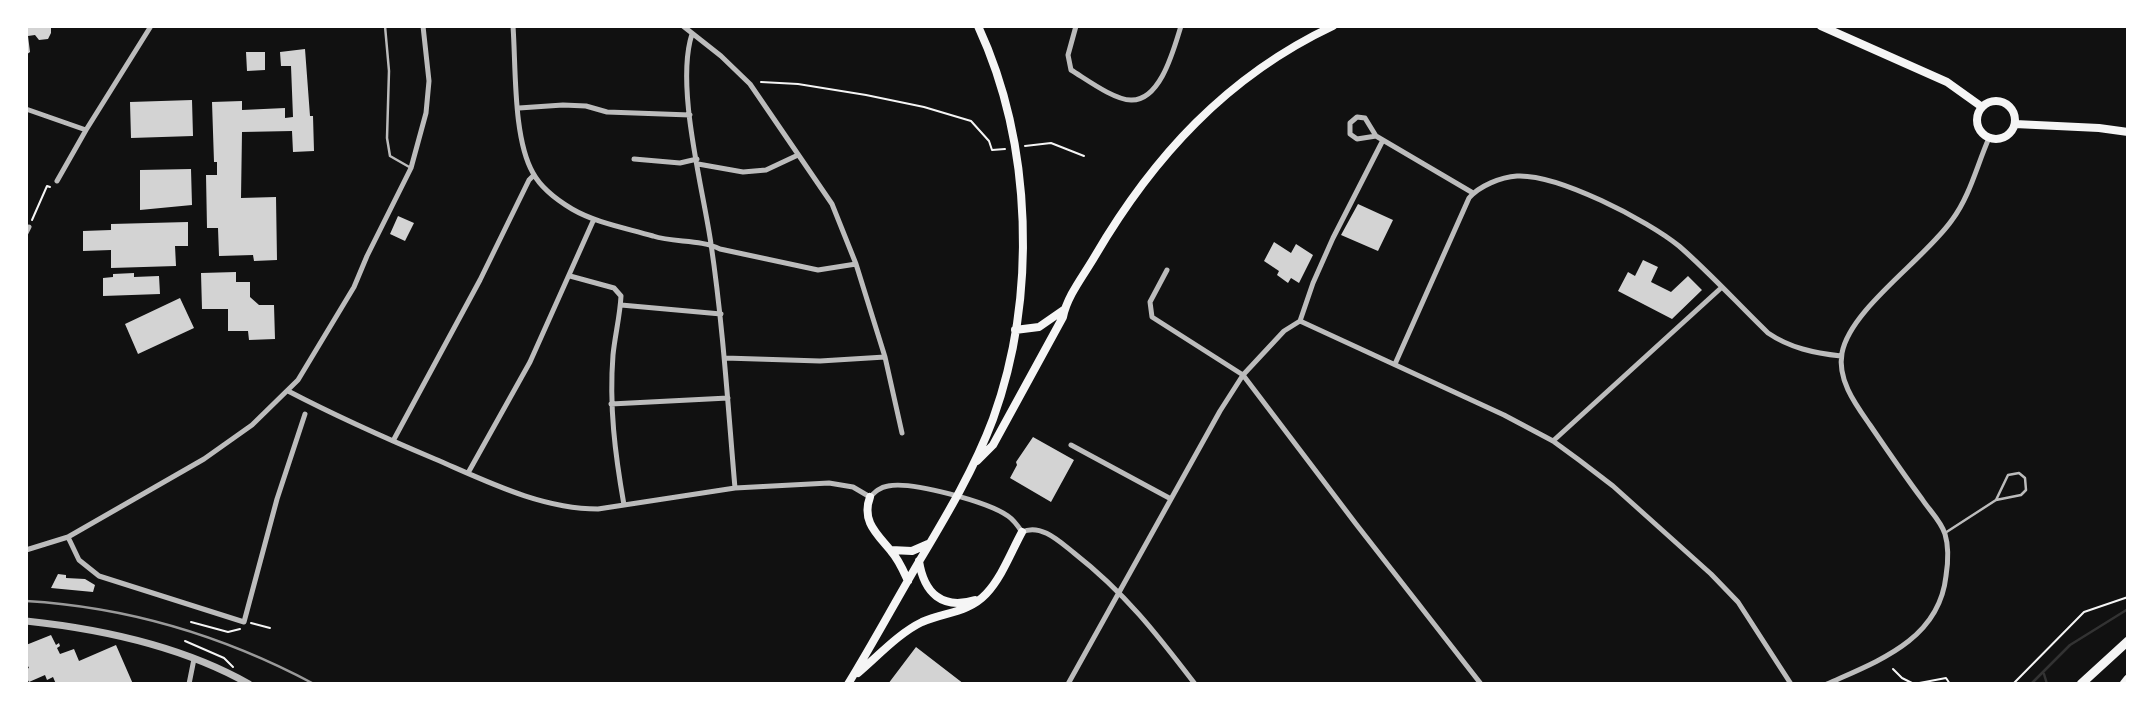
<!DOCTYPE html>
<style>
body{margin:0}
#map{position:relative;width:2154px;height:710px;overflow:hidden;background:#111;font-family:Helvetica,sans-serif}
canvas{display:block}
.frame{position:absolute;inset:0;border:28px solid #fff;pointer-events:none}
</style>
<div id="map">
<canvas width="2154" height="710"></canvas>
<div class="frame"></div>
</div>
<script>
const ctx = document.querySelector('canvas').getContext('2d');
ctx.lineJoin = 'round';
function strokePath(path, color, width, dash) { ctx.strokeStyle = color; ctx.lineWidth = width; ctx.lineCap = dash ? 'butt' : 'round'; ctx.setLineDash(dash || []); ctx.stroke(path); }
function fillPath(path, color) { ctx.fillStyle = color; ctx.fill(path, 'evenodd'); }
strokePath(new Path2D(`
 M2044,674L2047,684
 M2031,684L2070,645L2128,609`), '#333', 2.5);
fillPath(new Path2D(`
 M26,26H51V33L48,39L39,40L35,35L28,36L30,52L26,55Z
 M305,49L310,116H313L314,151L293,152L292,131L242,132L241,198L276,197L277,260L254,261L253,255L219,256L218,228H207L206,175H217V162H214L212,102L242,101V110L285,108V118L293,117L291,66H281L280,52Z
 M246,52H265V70L247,71Z
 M192,100L193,136L131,138L130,102Z
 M191,169L192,205L140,210V170Z
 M1358,204L1393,220L1378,251L1341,235Z
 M398,216L414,223L405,241L390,234Z
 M188,222V246H175L176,266L111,268V250L83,251V231L111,230V224Z
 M1274,242L1291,253L1296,244L1313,255L1299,283L1291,278L1288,283L1277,275L1279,271L1264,261Z
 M1643,260L1658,267L1651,282L1671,292L1688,276L1702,290L1672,319L1618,291L1628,272L1635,276Z
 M236,272V282H250V297L259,305H274L275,339L249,340L248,331H228V309H202L201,273Z
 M134,273V277L159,276L160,294L103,296V278L113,277V274Z
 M180,298L194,328L138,354L125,324Z
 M1033,437L1074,460L1051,502L1010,478L1017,465L1016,462Z
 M58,574L66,575V578L85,579L95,585L93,592L51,588Z
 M51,635L56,645L59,643L60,646L57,648L60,654L74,649L79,661L116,645L133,684H56L53,677L47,680L45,675L29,682L26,677V669L29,668L26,662V645Z
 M916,647L964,684H888Z`), '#d3d3d3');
strokePath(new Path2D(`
 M761,82L798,84L866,95L924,107L971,121L989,141L992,150L1005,149
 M1025,146L1051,143L1084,156
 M32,220L47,186L50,187
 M191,622L228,632L240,629
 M251,623L270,628
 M185,641L224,658L233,667
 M1893,669L1902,678L1914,684
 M1914,684L1946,678L1950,684
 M2013,684L2084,612L2128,597`), '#f5f5f5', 2);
strokePath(new Path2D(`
 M385,26L389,71L387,138L390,156L411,168
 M1945,533L1996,500L2021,495L2026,490L2025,478L2019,473L2008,475L1996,500`), '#bcbcbc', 2.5);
strokePath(new Path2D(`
 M513,26C516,68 513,138 533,173C541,188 557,200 572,209C596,223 626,228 653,236C674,243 700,239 720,249L818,270L856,264
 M683,26L721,56L750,84L832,204L856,264L885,357L902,433
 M1076,26L1068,55L1071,70C1086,79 1114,100 1131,100C1161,101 1174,48 1181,26
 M692,34C675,86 703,188 711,244C723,325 728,407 735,488
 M519,108L563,105L586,106L607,112L690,115
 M26,109L86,130
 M1376,136L1357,139L1350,134V123L1357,117L1365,118L1376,136L1473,193
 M634,159L680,163L697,159
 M698,164L743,172L766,170L798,155
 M57,181L86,130L151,26
 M26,233L29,227
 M1167,270L1150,302L1152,317L1243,375L1356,524L1481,684
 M570,276L614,288L621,296C620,316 615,335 613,355C609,406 615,454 624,505
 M621,305L721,314
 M1300,321L1504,415L1553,441L1579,460L1613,486L1711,574L1738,602L1791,684
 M725,358L820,361L885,357
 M1395,364L1469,198C1479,186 1501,177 1517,176C1558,174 1647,220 1679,246C1710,273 1738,304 1768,333C1790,348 1814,353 1841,356
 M288,391C336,416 385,438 435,459C486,481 541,509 598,509L735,488L829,483L853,487L870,497C875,492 880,487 888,486C912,481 988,502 1008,516C1014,520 1018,526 1022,532C1041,523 1060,542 1074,553C1125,593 1156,633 1195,684
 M611,404L728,398
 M393,441L480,280L529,180L534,175
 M1553,441L1721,288
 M1071,445L1171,499
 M468,473L530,362L594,219
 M68,537L79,560L99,576L244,622L277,499L305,414
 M26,550L68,537L204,459L252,425L298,380L354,287L367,256L411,168L426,113L429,81L423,26
 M189,684L194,659
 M1068,684L1220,411L1243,375L1284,331L1300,321L1313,283L1333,238L1383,140
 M1827,684C1878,661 1939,640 1946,576C1948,563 1949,547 1945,534C1941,521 1929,510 1922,499C1904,475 1887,450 1870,425C1856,405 1837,380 1842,353C1850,309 1925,259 1952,220C1970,196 1977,165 1989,138`), '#bcbcbc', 5);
strokePath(new Path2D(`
 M26,621C102,629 182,646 249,684`), '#bcbcbc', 7);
strokePath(new Path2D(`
 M1821,26L1947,82L1982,107
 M1977 120a19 19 0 1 1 38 0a19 19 0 1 1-38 0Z
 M2015,124L2099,128L2128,132
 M1015,330L1039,327L1065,309
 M977,461L993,445L1063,317C1067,296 1084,275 1095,256C1153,157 1227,76 1333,26
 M870,497C861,521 877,534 891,551C899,560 903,570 908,581
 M891,550L912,551L928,544
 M919,561C924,593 942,610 975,600
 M858,673C878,656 899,633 922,622C945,612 968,613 986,594C1002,577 1011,552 1022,532
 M848,684C872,645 894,604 917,565C945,518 974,470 993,419C1037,297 1033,145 978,26`), '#f5f5f5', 8);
strokePath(new Path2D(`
 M2081,684L2128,641
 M2124,684L2128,679`), '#f5f5f5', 9);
strokePath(new Path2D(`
 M26,601C128,607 224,636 314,684`), '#9a9a9a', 2.5);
</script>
